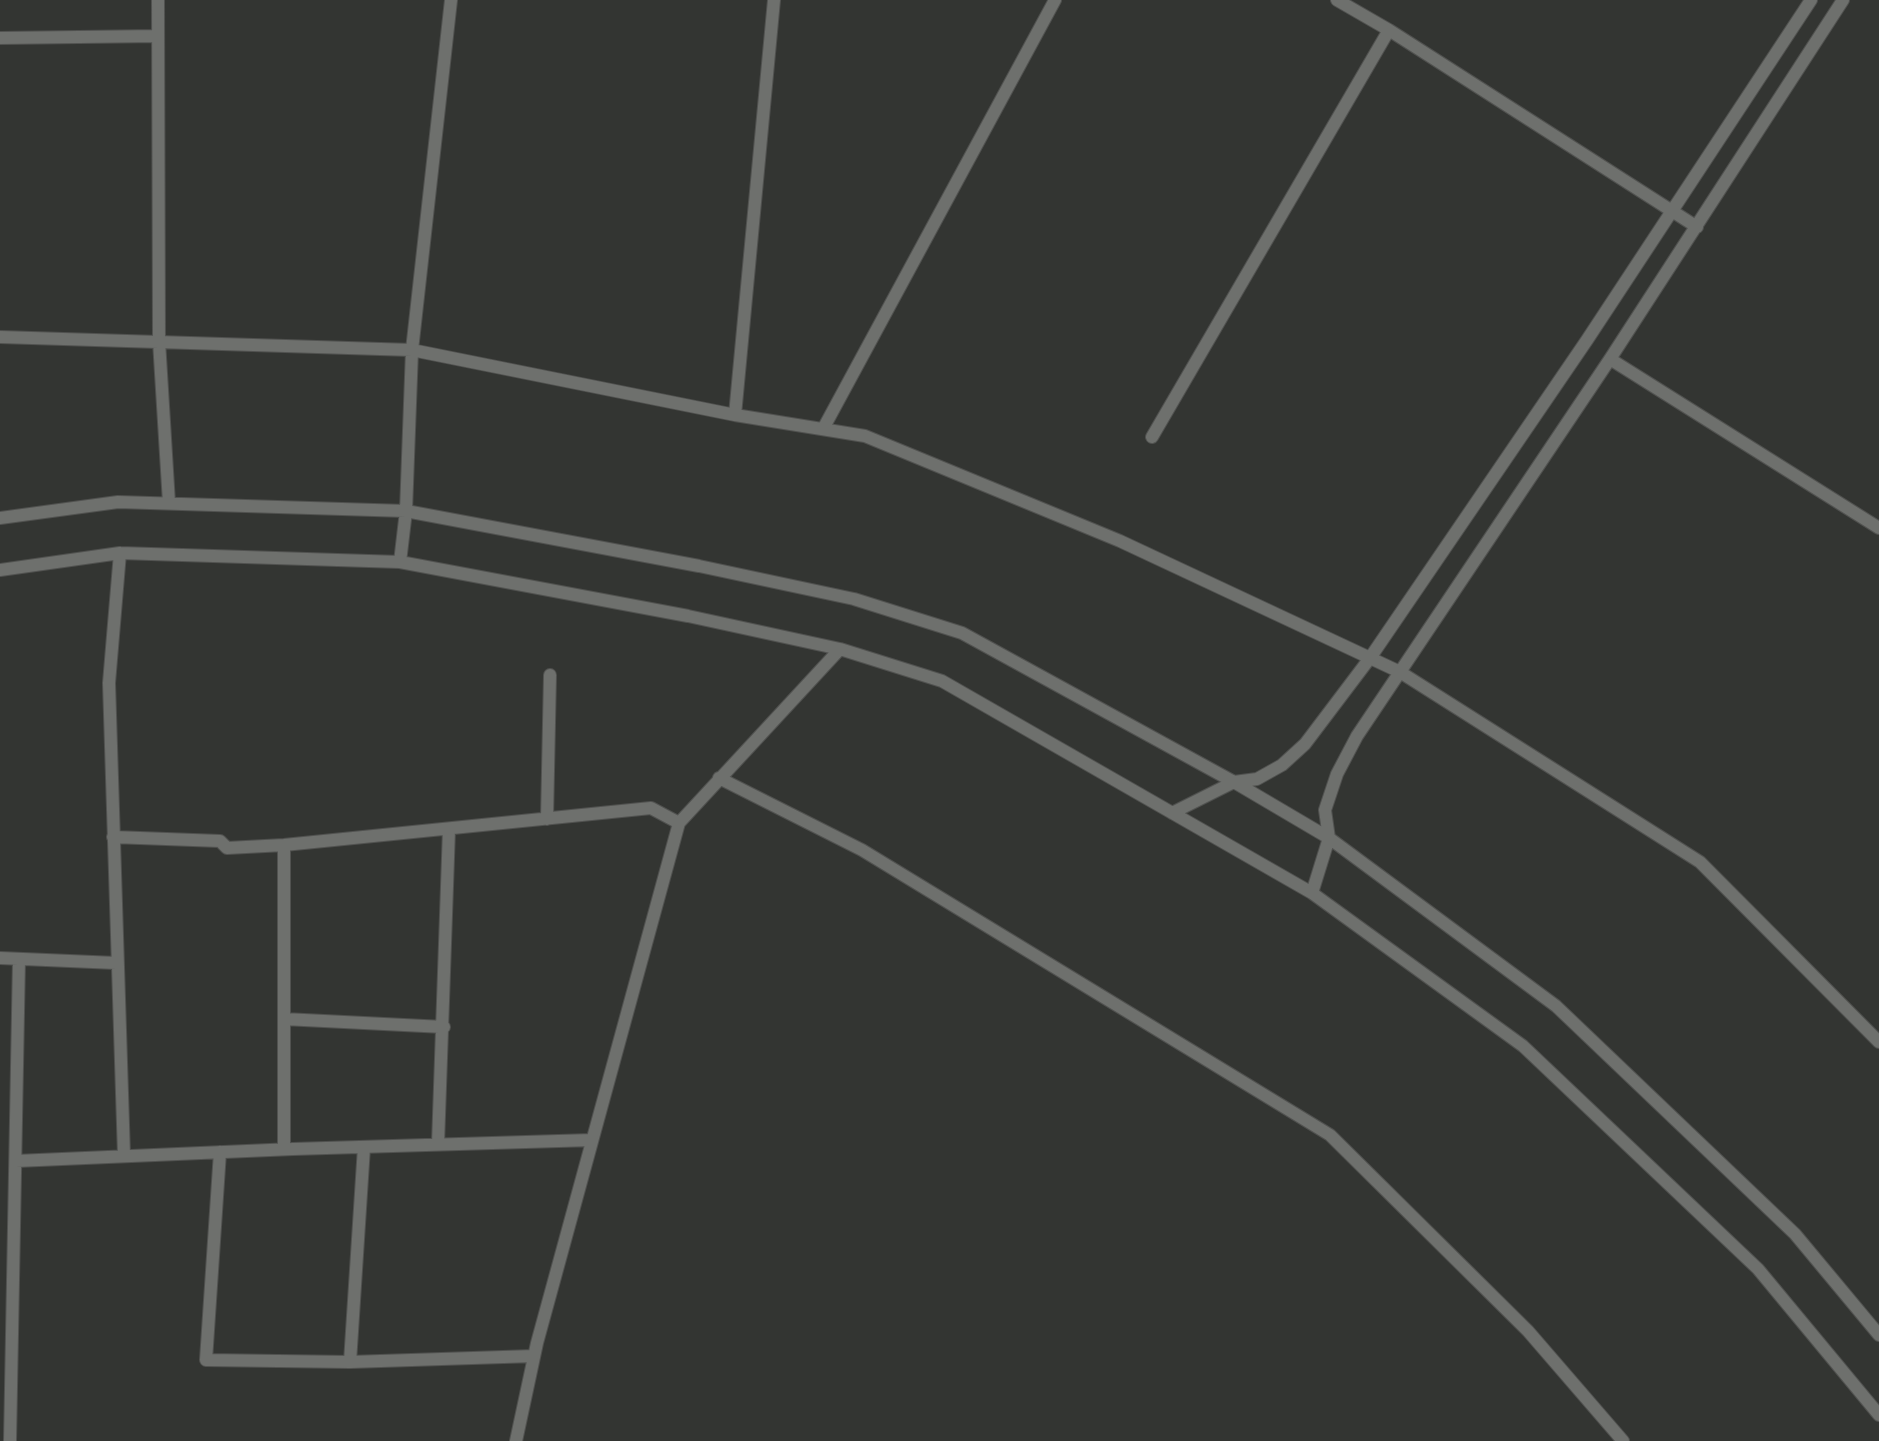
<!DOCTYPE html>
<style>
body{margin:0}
canvas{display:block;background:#333532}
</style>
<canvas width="1879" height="1441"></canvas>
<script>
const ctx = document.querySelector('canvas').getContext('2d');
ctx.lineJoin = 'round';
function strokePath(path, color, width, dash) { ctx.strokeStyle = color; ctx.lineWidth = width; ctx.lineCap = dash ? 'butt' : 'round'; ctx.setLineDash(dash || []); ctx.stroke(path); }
const minor = new Path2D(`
 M158,0L159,341L169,503
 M1337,0L1389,30L1697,227
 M0,38L158,36
 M0,337L412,350L735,415L865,436L1120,541L1400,672L1700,862L1879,1042
 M1610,359L1879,528
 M735,415L774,0
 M823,429L1055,0
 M1152,437L1389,30
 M0,518L118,502L406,511L699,566L854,599L962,633L1234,782L1329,838L1556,1006L1795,1234L1879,1335
 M120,553L109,683L124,1156
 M400,562L406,511L412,350L451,0
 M0,570L120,553L400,562L688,616L840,649L942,681L1312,893L1523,1046L1758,1269L1879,1415
 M719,778L862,850L1330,1135L1528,1331L1623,1441
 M1172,813L1234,782L1257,779L1282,765L1305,744L1370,658L1587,340L1811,0
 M547,819L550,675
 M113,837L220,841L227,848L284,845L651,808L679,823
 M1312,893L1329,838L1325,810L1337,774L1357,736L1610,359L1843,0
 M0,958L116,963
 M284,1019L444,1027
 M438,1144L449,829
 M284,1149V845
 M220,1152L206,1360L350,1362L534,1356
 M16,1161L293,1149L592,1140
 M350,1362L364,1147
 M10,1441L19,959
 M516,1441L537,1343L679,823L840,649`);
strokePath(minor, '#515250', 14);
strokePath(minor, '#6e706d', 12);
</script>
